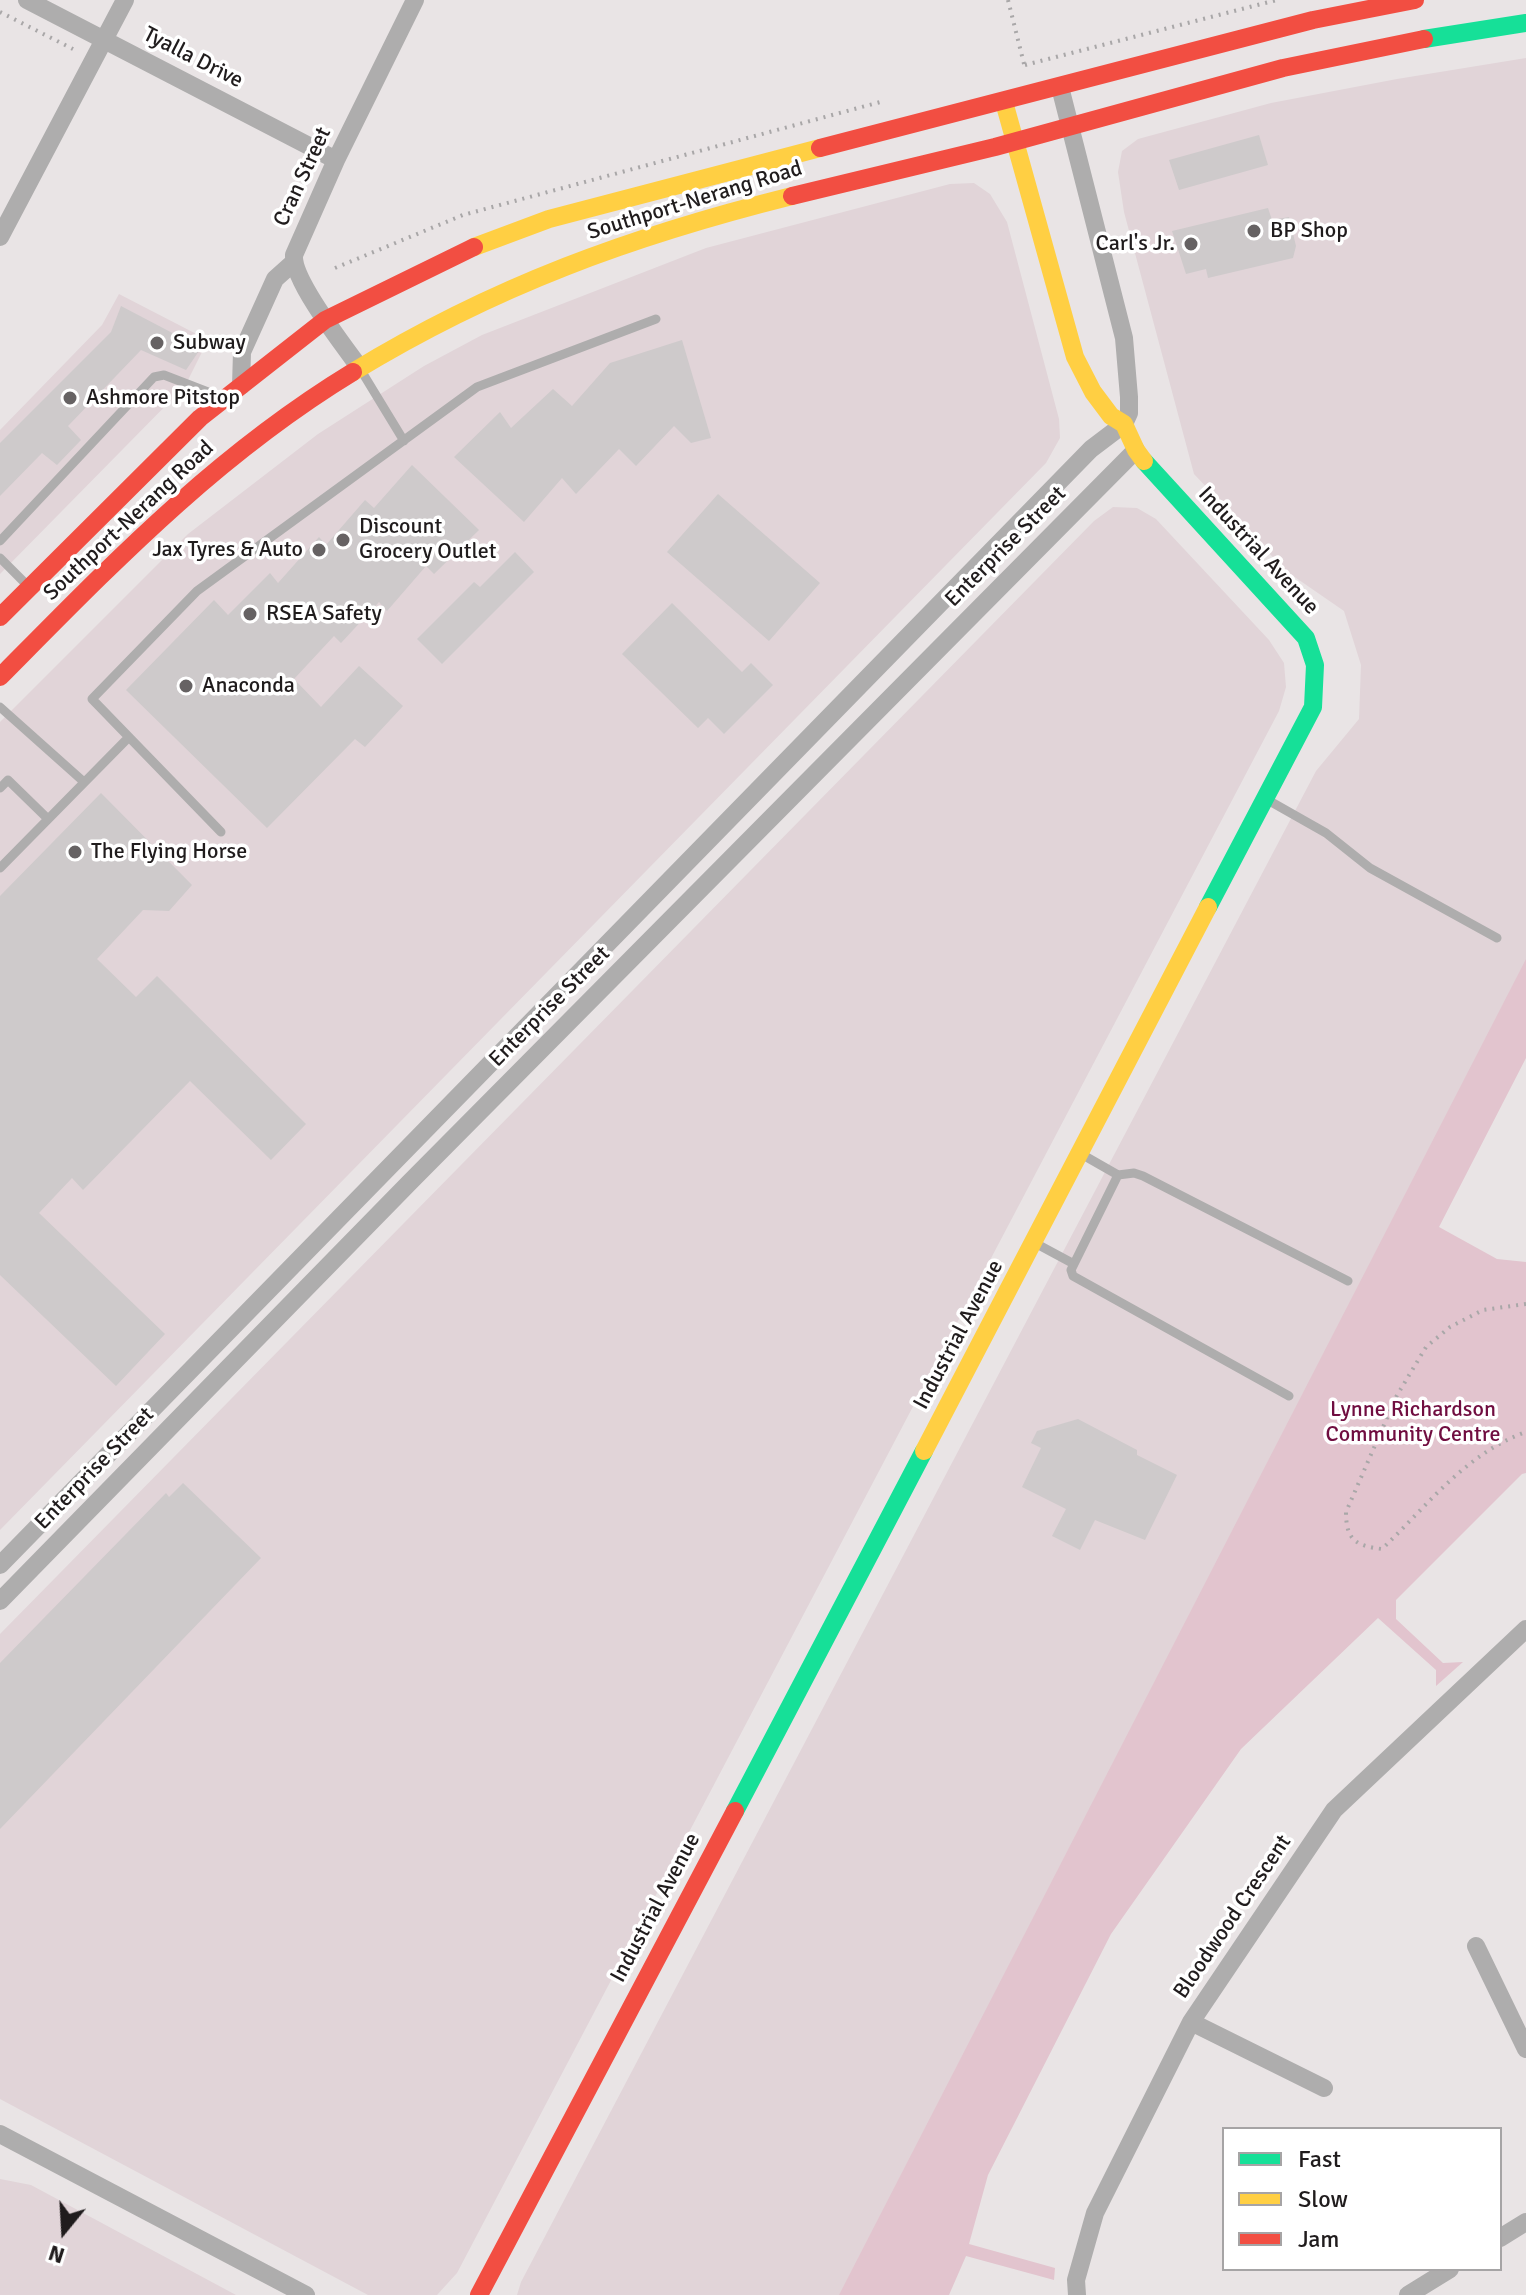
<!DOCTYPE html>
<style>
body{margin:0}
#map{position:relative;width:1526px;height:2295px;overflow:hidden;background:#e9e4e5;font-family:Signika,sans-serif}
canvas{display:block}
.legend{position:absolute;left:1222px;top:2127px;width:280px;height:144px;box-sizing:border-box;background:#fff;border:2px solid #a6a4a5;margin:0;padding:10px 14px;list-style:none;font-size:24px;color:#201c1d}
.legend li{display:flex;align-items:center;gap:16px;height:40px}
.legend b{width:40px;border:2px solid #a6a4a5}
.north{position:absolute;left:24px;top:2191px;width:80px;height:80px;-webkit-text-stroke:6px #fff;paint-order:stroke;rotate:198deg;font-size:22px;font-weight:700;line-height:32px;text-align:center;color:#201c1d}
.north::after{content:'';display:block;margin:auto;width:28px;height:36px;background:#201c1d;clip-path:polygon(50% 0,100% 100%,50% 72%,0 100%)}
</style>
<div id="map">
<canvas width="1526" height="2295"></canvas>
<ul class="legend">
<li><b style="height:10px;background:#16e098"></b>Fast</li>
<li><b style="height:10px;background:#ffcf43"></b>Slow</li>
<li><b style="height:10px;background:#f24e42"></b>Jam</li>
</ul>
<div class="north">N</div>
</div>
<script>
const ctx = document.querySelector('canvas').getContext('2d');
ctx.lineJoin = 'round';
function fillPath(path, color) { ctx.fillStyle = color; ctx.fill(path, 'evenodd'); }
function strokePath(path, color, width, dash) { ctx.strokeStyle = color; ctx.lineWidth = width; ctx.lineCap = dash ? 'butt' : 'round'; ctx.setLineDash(dash || []); ctx.stroke(path); }
function drawText(font, color, halo, rows, align = 'center') {
  ctx.font = font + ' Signika,sans-serif'; ctx.lineWidth = 7; ctx.setLineDash([]); ctx.textBaseline = 'middle'; ctx.strokeStyle = halo; ctx.fillStyle = color; for (const [text, x, y, turn = 0] of rows) {
    ctx.save(); ctx.translate(x, y); ctx.rotate((+turn || 0) * Math.PI / 180); ctx.textAlign = isNaN(turn) ? turn : align; if (halo) ctx.strokeText(text, 0, 0); ctx.fillText(text, 0, 0); ctx.restore();
  }
}
fillPath(new Path2D(`
 M1526,58V961L840,2295H517L521,2282L1316,771L1359,719L1361,665L1344,611L1286,571L1194,474L1124,212L1118,172L1122,151L1138,139L1271,103L1397,79Z
 M974,183L990,194L1007,222L1059,419L1060,438L1046,463L0,1530V722L188,534L318,434L424,366L482,335L706,248L950,184Z
 M119,294L208,340L185,386L0,574V430L102,325Z
 M1113,507L1137,508L1156,519L1269,640L1284,663L1286,687L1279,711L457,2273L437,2295H368L0,2099V1634L1094,521Z
 M0,2179L31,2185L236,2295H0Z`), '#e1d4d8');
fillPath(new Path2D(`
 M1526,959V1058L1439,1227L1497,1259L1526,1262V1473L1522,1474L1396,1600V1619L1443,1663L1463,1662L1436,1686V1670L1378,1618L1241,1749L1111,1934L988,2175L969,2244L1055,2268L1054,2280L966,2256L949,2295H839Z`), '#e2c4ce');
fillPath(new Path2D(`
 M1259,135L1268,165L1179,190L1169,160Z
 M1268,208L1272,220L1289,217L1296,246L1293,258L1208,278L1206,269L1186,274L1172,231Z
 M121,306L201,348L186,370L141,350L68,426L81,440L57,465L42,453L0,496V443L111,332Z
 M682,340L711,438L691,443L674,426L636,466L619,449L576,494L562,478L524,522L454,457L500,412L511,428L553,389L572,406L610,363Z
 M412,465L479,530L434,574L426,566L387,611L379,602L341,643L334,636L294,679L321,707L359,666L403,706L365,747L355,739L267,828L126,690L214,600L228,615L270,573L278,583L319,537L326,545L365,500L374,508Z
 M718,494L820,583L769,641L667,552Z
 M515,552L534,572L442,664L417,639L474,582L480,587Z
 M672,603L742,672L751,663L773,685L724,734L708,718L698,728L622,654Z
 M101,793L192,885L169,911L143,910L97,959L136,997L157,976L306,1124L271,1160L190,1081L83,1190L72,1178L39,1213L165,1334L116,1386L0,1275V896Z
 M1078,1419L1137,1450V1455L1177,1475L1145,1540L1095,1520L1080,1550L1052,1536L1066,1509L1022,1487L1041,1448L1031,1443L1037,1431Z
 M183,1483L261,1558L0,1829V1663L166,1493L169,1497Z`), '#cecacb');
strokePath(new Path2D(`
 M1008,0L1024,64
 M0,12L73,49
 M1025,65L1277,0
 M335,268L463,215L884,101
 M1526,1304L1483,1310L1450,1327L1426,1347L1396,1397L1346,1512C1346,1539 1355,1546 1382,1549C1426,1507 1466,1453 1526,1432`), '#a9a7a8', 4, [2, 6]);
strokePath(new Path2D(`
 M362,372L404,441
 M0,541L154,377L164,375L221,397
 M0,558L27,585
 M0,707L84,782
 M0,788L8,780L48,819
 M1266,799L1326,833L1370,868L1497,938
 M221,832L92,699L197,591L477,387L656,319
 M0,868L129,737
 M1083,1155L1118,1175
 M1035,1243L1074,1264
 M1289,1396L1073,1276L1071,1270L1118,1175L1134,1173L1143,1176L1348,1281`), '#aeadad', 9);
strokePath(new Path2D(`
 M27,0L336,160
 M0,237L125,0
 M360,368C344,346 292,280 294,255L336,160L415,0
 M241,386L242,352L275,279L294,262
 M0,1565L1091,449L1124,424L1129,413V397L1124,338L1060,87
 M0,1601L410,1182L1136,450
 M1476,1946L1526,2049
 M1191,2022L1324,2088
 M0,2134L306,2295
 M1500,2238L1526,2222
 M1077,2295L1076,2280L1095,2213L1191,2022L1334,1810L1526,1629
 M1408,2295L1450,2269`), '#aeadad', 18);
strokePath(new Path2D(`
 M1424,39L1526,23
 M1144,461L1306,638L1315,665L1313,707L1208,907
 M735,1811L924,1451`), '#16e098', 18);
strokePath(new Path2D(`
 M1004,102L1075,357L1093,392L1111,416L1124,424L1136,450L1144,461
 M474,247L549,219L820,148
 M353,372C494,286 632,236 792,196
 M924,1451L1208,907`), '#ffcf43', 18);
strokePath(new Path2D(`
 M820,148L1313,20L1415,0
 M792,196L995,147L1283,68L1424,39
 M0,617L200,418L325,320L474,247
 M0,677C112,564 215,456 353,372
 M479,2295L735,1811`), '#f24e42', 18);
for (const [x, y, r, color] of [
 [1254,231,8,"#666263"],
 [1191,244,8,"#666263"],
 [157,343,8,"#666263"],
 [70,398,8,"#666263"],
 [343,540,8,"#666263"],
 [319,550,8,"#666263"],
 [250,614,8,"#666263"],
 [186,686,8,"#666263"],
 [75,852,8,"#666263"]
]) { const dot = new Path2D(); dot.arc(x, y, r, 0, 2 * Math.PI); ctx.fillStyle = color; ctx.fill(dot); strokePath(dot, '#fff', 3); }
drawText('22px', '#201c1d', '#fff', [
 ["Tyalla Drive",193,58,27],
 ["Cran Street",303,177,-65],
 ["Southport-Nerang Road",695,201,-17],
 ["Southport-Nerang Road",129,521,-43],
 ["Enterprise Street",1006,547,-45],
 ["Industrial Avenue",1258,551,47],
 ["Enterprise Street",550,1007,-45],
 ["Industrial Avenue",959,1335,-62],
 ["Enterprise Street",95,1469,-46],
 ["Industrial Avenue",656,1908,-62],
 ["Bloodwood Crescent",1233,1917,-56]
]);
drawText('22px', '#201c1d', '#fff', [
 ["BP Shop",1270,231],
 ["Carl's Jr.",1175,244,"right"],
 ["Subway",173,343],
 ["Ashmore Pitstop",86,398],
 ["Discount",359,527],
 ["Grocery Outlet",359,552],
 ["Jax Tyres & Auto",303,550,"right"],
 ["RSEA Safety",266,614],
 ["Anaconda",202,686],
 ["The Flying Horse",91,852]
], 'left');
drawText('22px', '#700d40', '#fff', [
 ["Lynne Richardson",1413,1410],
 ["Community Centre",1413,1435]
]);
</script>
